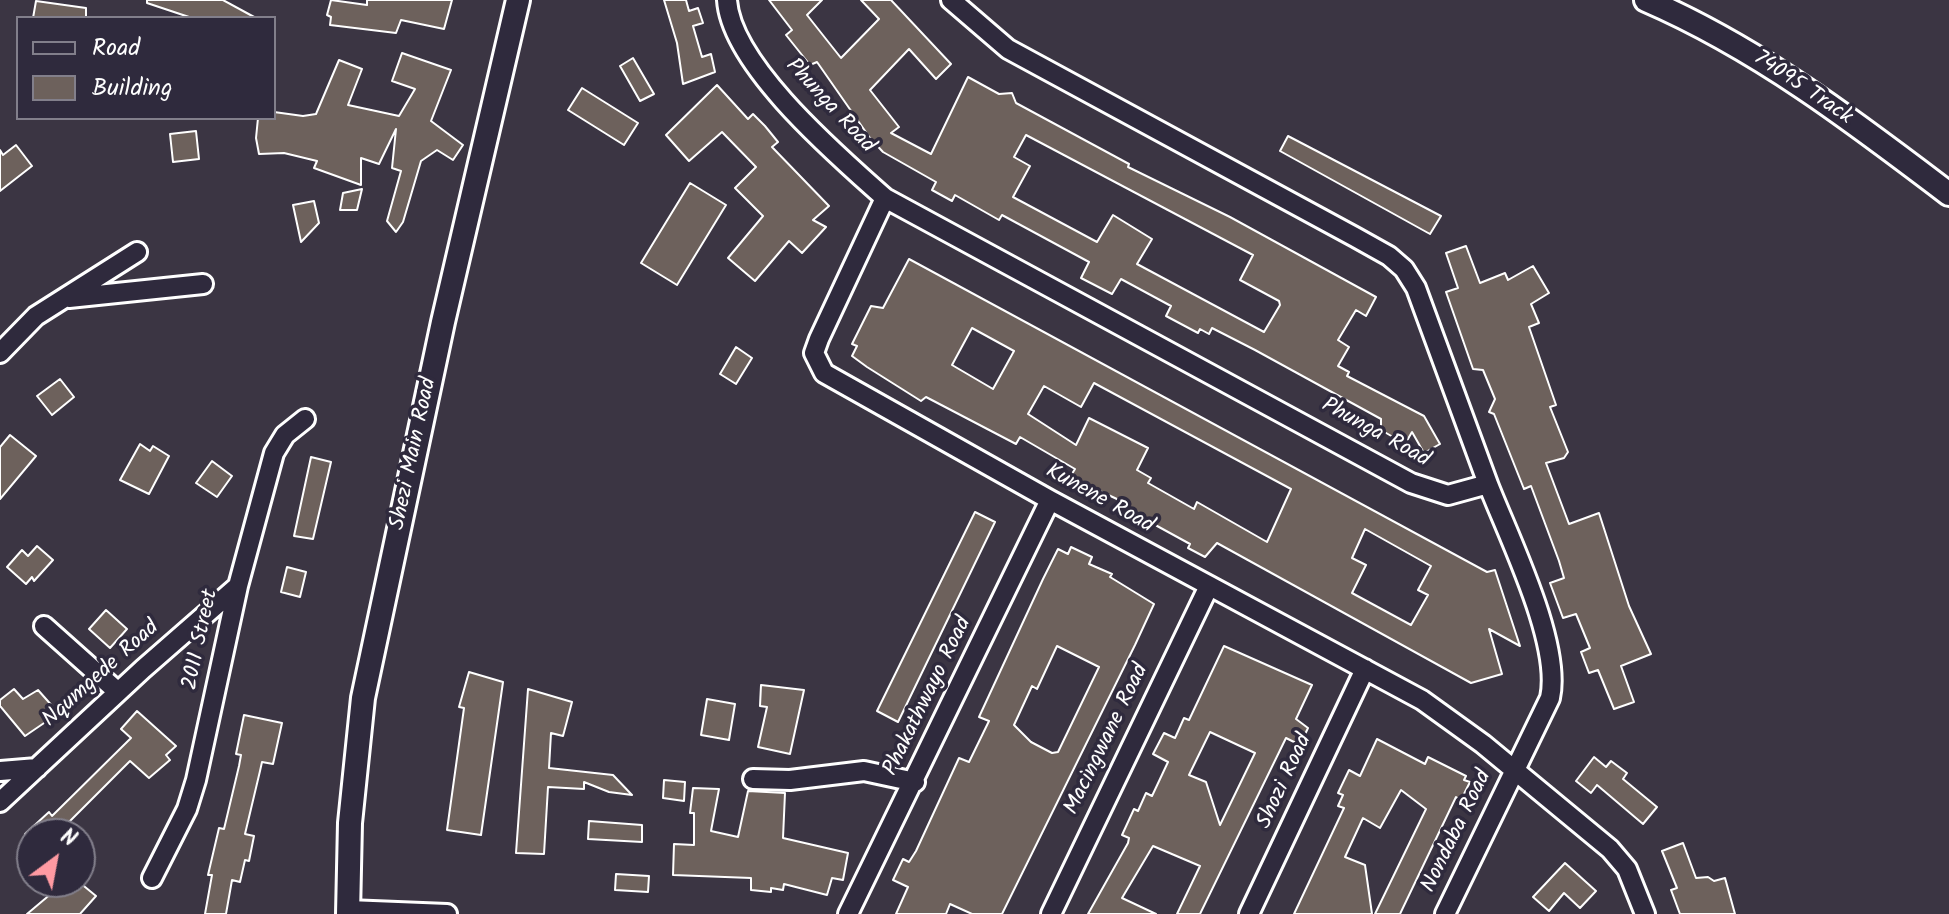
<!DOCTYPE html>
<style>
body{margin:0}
#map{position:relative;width:1949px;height:914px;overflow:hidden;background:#3b3543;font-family:Kalam,sans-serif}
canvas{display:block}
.legend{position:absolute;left:16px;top:16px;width:260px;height:104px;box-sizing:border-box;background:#2f2a3d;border:2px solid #827f8b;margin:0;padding:10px 14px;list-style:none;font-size:24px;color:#fff}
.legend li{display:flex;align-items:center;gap:16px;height:40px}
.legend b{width:40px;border:2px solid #827f8b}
.north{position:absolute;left:16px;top:818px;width:80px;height:80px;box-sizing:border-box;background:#2f2a3d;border:2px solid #827f8b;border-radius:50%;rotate:32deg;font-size:22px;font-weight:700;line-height:32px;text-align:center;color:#fff}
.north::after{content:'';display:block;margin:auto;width:28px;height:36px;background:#ff9aa2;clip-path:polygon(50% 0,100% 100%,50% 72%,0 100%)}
</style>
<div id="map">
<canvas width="1949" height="914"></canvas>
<ul class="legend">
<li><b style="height:10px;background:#2f2a3d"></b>Road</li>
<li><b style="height:22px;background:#6d615c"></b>Building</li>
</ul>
<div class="north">N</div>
</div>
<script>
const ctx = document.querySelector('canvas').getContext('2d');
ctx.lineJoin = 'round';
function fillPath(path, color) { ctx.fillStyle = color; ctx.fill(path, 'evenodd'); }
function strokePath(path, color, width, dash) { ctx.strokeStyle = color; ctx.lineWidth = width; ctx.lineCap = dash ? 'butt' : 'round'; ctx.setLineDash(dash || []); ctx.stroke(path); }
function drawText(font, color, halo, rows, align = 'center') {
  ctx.font = font + ' Kalam,sans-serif'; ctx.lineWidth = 7; ctx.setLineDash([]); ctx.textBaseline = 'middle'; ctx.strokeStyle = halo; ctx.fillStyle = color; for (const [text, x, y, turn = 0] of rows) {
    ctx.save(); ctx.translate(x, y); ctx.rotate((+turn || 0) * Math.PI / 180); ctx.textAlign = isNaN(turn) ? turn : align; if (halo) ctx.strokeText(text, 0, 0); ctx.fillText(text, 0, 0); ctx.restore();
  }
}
const building = new Path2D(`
 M147,0H223L256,18H192L147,3Z
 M331,0L367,5V0H452L444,29L401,20L396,33L330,25L331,17L327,15Z
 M664,0H686L689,11L698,8L703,23L693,26L702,57L711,54L715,72L683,84L677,43Z
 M769,0H822L807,15L841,58L879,19L861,0H891L951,64L936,79L909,49L870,90L899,127L891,133L931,154L968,77L999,94L1012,93L1016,103L1129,164L1128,167L1230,217L1376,297L1366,316L1356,310L1338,340L1349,347L1338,366L1349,372L1347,376L1424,416L1440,444L1424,453L1412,432L1405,444L1381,430V419L1255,350L1212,328L1209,334L1200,329L1198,333L1166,316L1171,306L1121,279L1112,294L1081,278L1089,262L1002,215L999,220L955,195L952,201L932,190L936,182L883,152L870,138L817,62L810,65L786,35L792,30ZM1026,135L1253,255L1240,280L1279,301L1280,305L1264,332L1137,264L1152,239L1113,215L1097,242L1013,197L1030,166L1014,157Z
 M36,1L86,8V18H33Z
 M402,53L451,70L431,121L463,145L453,160L437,150L421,161L403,222L396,232L387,221L401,171L392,168L396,129L379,164L361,158V185L314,168L317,161L284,153L259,154L256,138L258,118H274V112L303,116L316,114L339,60L362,69L348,105L399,116L415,89L392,81Z
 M633,58L654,94L640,101L620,66Z
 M717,85L748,119L753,114L765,126L778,142L772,147L829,206L813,220L826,227L802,253L789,241L755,281L728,258L763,216L735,188L756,167L722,132L689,161L666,135Z
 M582,88L638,123L624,145L568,110Z
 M196,131L199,159L173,162L170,134Z
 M1288,136L1441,216L1430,234L1280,151Z
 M16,145L32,166L0,191V150L3,155Z
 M690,183L726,205L677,285L641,263Z
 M362,189L357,210H340L343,193Z
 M314,201L319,223L301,242L293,205Z
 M1466,246L1480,283L1505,273L1508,280L1533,266L1549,293L1531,304L1539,323L1529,327L1556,405L1550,407L1568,452L1564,458L1546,463L1569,524L1599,513L1629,606L1651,654L1621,666L1634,702L1614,709L1598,670L1589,673L1581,652L1590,648L1576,614L1563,618L1550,583L1564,578L1559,561L1531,486L1524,489L1494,414L1489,412L1495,399L1483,370L1473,369L1446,292L1458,288L1446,253Z
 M909,259L1487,572L1495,570L1520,646L1489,629L1502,674L1471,683L1217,543L1205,557L1188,548L1190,544L1117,504L1119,500L1070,477L1075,469L1020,437L1016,444L926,397L921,401L867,367L852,356L857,346L852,344L871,306L883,308ZM972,328L1014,351L993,389L952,365ZM1094,383L1291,489L1267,542L1197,502L1194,509L1148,483L1151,478L1137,470L1148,448L1089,418L1076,445L1028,414L1044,386L1081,407ZM1365,529L1431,566L1418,590L1428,595L1411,625L1352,593L1366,565L1352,558Z
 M736,347L752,358L736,384L720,374Z
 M60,379L74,397L52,415L37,396Z
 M10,435L36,456L0,499V447Z
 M140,444L150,451L153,446L169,456L149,494L120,480Z
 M311,457L331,462L313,539L294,536Z
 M212,461L232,476L217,497L196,483Z
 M975,512L995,522L898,722L877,711Z
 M37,546L53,560L34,581L32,577L26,584L7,567L22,550L28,556Z
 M1071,547L1092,557L1089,564L1112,574L1110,577L1154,604L1135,645L1002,914H972L950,904L946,914H896L908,887L893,880L903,859L909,862L916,851L959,758L969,762L989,721L979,717L1043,579L1058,549L1068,554ZM1057,646L1099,667L1058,752L1052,753L1031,742L1014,725L1032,686L1037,689Z
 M287,567L306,572L300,597L281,592Z
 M106,610L127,629L110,648L89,629Z
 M1224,646L1312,685L1296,719L1308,728L1300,745L1286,738L1200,914H1177L1200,866L1153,846L1122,898L1156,914H1088L1128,843L1129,838L1122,835L1134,809L1138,811L1146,793L1152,796L1168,762L1153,754L1164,733L1175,738L1184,718L1189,720ZM1210,732L1255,753L1220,825L1206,782L1189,775Z
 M469,672L503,682L481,835L447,830L464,708L459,707Z
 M761,685L804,690L790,754L758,747L767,707L760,706Z
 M14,689L23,699L38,690L54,708L45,718L47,721L25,736L0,706V700Z
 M528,689L572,702L563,736L551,733L549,768L613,775L632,795L609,792L584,782V789L548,787L544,854L516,853Z
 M707,699L735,704L729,740L701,735Z
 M137,711L176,746L166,755L170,760L149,778L130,761L63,828L69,834H25L49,812L52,816L131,738L121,729Z
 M244,715L282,723L273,764L262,762L260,771L245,834L254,836L249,861L245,860L240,882L232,880L226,914H205L212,875H208L219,828L224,829L239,766L241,755L236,754Z
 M1377,739L1425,764L1428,757L1466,776L1464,780L1470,782L1461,800L1456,797L1400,914H1375L1426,809L1401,790L1380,828L1363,818L1345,857L1365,865L1372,914H1294L1344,808L1338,806L1343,795L1338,793L1349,770L1360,776Z
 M1594,757L1606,767L1611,761L1627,773L1623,779L1657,807L1643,824L1597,785L1591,793L1576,781Z
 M664,780L685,782L684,801L663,798Z
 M693,788L719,789L711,831L738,837L748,791L785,793L783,838L848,853L843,880L832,878L827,895L784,884L783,890L771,888V892L751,890V878L673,875L674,844L694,845V813H690Z
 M589,821L642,825V842L588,839Z
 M1683,843L1696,878L1708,877L1714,881L1725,878L1735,914H1680L1671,890L1677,888L1662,851Z
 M1565,863L1596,891L1580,908L1564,893L1549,911L1533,897Z
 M616,874L649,876L648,892L615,890Z
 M65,882H79L96,896L80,914H27Z`);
fillPath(building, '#6d615c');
strokePath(building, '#fff', 2);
const minor = new Path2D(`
 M727,0C731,65 838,156 885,198L1411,483L1448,495L1488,484L1416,288L1404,269L1389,256L1355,237L1008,49L951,0
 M885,198L819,339L814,353L824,373L1050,500L1422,700L1483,744L1610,849L1627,869L1645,914
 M69,298L203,284
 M0,353L36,316L137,252
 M44,626L118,692
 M0,771L37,768
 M753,779L790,780L864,771L915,782
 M0,802L143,669L238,586
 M152,878L187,809L196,780L238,586L274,453L285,435L305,419
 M348,910L447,914
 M848,914L1050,500
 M1051,914L1209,586
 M1249,914L1365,669
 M1445,914L1550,698C1562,644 1509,538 1488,484`);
const tertiary = new Path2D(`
 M1646,0C1757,48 1853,121 1949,194
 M348,914L350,823L363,698L443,322L518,0`);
strokePath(minor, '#fff', 24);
strokePath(tertiary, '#fff', 28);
strokePath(minor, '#2f2a3d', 18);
strokePath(tertiary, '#2f2a3d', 22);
drawText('22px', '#fff', '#2f2a3d', [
 ["74095 Track",1802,89,34],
 ["Phunga Road",829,107,47],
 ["Phunga Road",1375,434,29],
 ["Shezi Main Road",415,454,-78],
 ["Kunene Road",1099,500,29],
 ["2011 Street",202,640,-78],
 ["Nqumgede Road",102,675,-42],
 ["Phakathwayo Road",929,697,-64],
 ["Macingwane Road",1108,740,-64],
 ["Shozi Road",1286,782,-65],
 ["Nondaba Road",1458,832,-64]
]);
</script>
